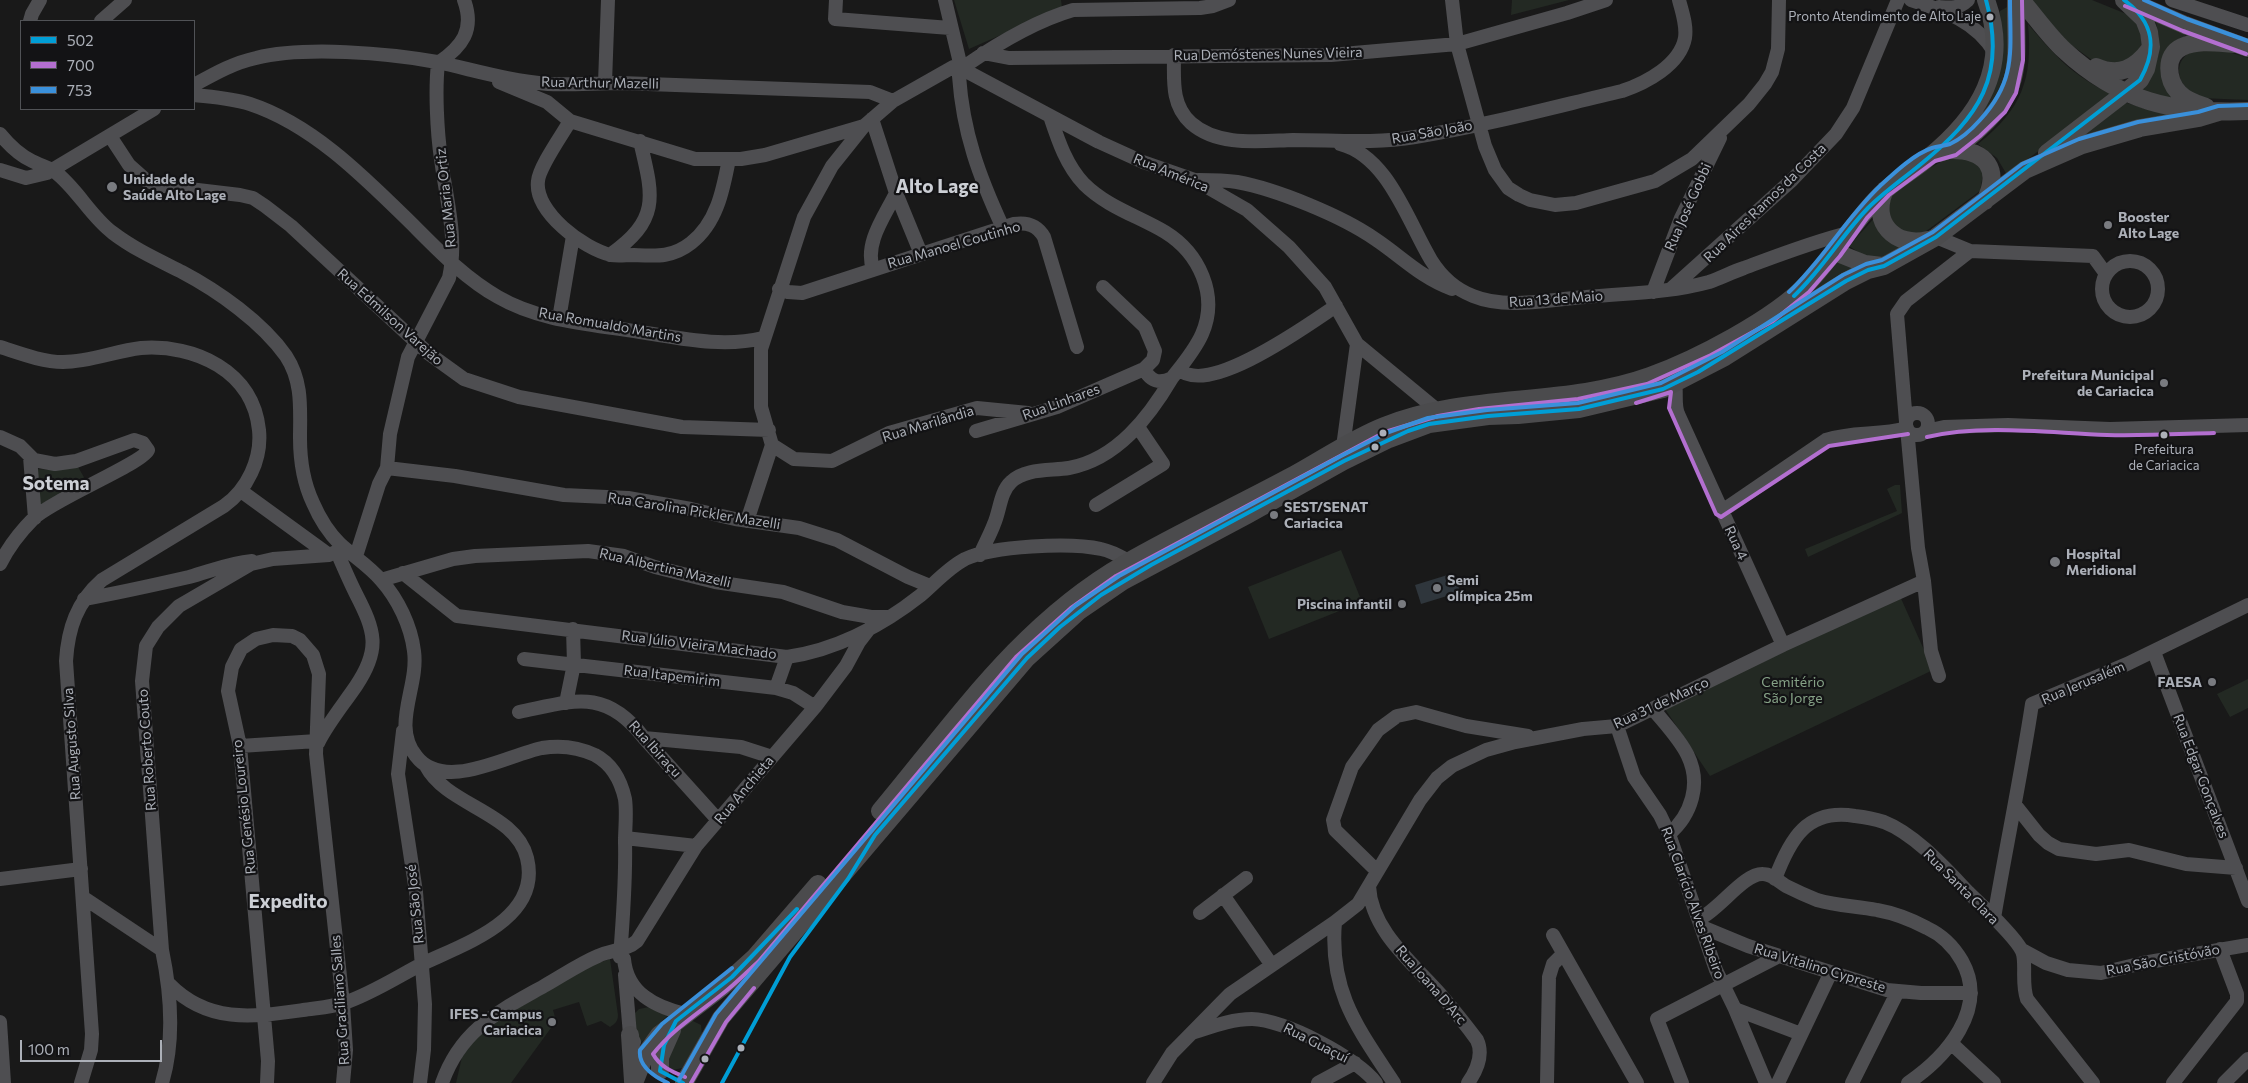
<!DOCTYPE html>
<meta charset="utf-8">
<style>
body{margin:0}
#map{position:relative;width:2248px;height:1083px;overflow:hidden;background:#191919;font-family:Commissioner,sans-serif}
canvas{display:block}
.legend{position:absolute;left:20px;top:20px;width:175px;height:90px;box-sizing:border-box;background:#131315;border:1px solid #505256;margin:0;padding:6px 9px;list-style:none;font-size:15px;color:#acb0b8}
.legend li{display:flex;align-items:center;gap:10px;height:25px}
.legend b{width:25px;border:1px solid #505256}
.scale{position:absolute;left:20px;top:1040px;width:142px;height:22px;box-sizing:border-box;border:2px solid #acb0b8;border-top:0;padding-left:6px;font-size:15px;line-height:18px;white-space:nowrap;color:#acb0b8;-webkit-text-stroke:4px #131315;paint-order:stroke}
</style>
<div id="map">
<canvas width="2248" height="1083"></canvas>
<ul class="legend">
<li><b style="height:6px;background:#009ed6"></b>502</li>
<li><b style="height:6px;background:#b36fd0"></b>700</li>
<li><b style="height:6px;background:#3a90db"></b>753</li>
</ul>
<div class="scale">100 m</div>
</div>
<script>
const ctx = document.querySelector('canvas').getContext('2d');
ctx.lineJoin = 'round';
function fillPath(path, color) { ctx.fillStyle = color; ctx.fill(path, 'evenodd'); }
function strokePath(path, color, width, dash) { ctx.strokeStyle = color; ctx.lineWidth = width; ctx.lineCap = dash ? 'butt' : 'round'; ctx.setLineDash(dash || []); ctx.stroke(path); }
function drawText(font, color, halo, rows, align = 'center') {
  ctx.font = font + ' Commissioner,sans-serif'; ctx.lineWidth = 4.5; ctx.setLineDash([]); ctx.textBaseline = 'middle'; ctx.strokeStyle = halo; ctx.fillStyle = color; for (const [text, x, y, turn = 0] of rows) {
    ctx.save(); ctx.translate(x, y); ctx.rotate((+turn || 0) * Math.PI / 180); ctx.textAlign = isNaN(turn) ? turn : align; if (halo) ctx.strokeText(text, 0, 0); ctx.fillText(text, 0, 0); ctx.restore();
  }
}
fillPath(new Path2D(`
 M954,0H1061L1062,8L969,49Z
 M1512,0H1569L1511,15Z
 M2029,0H2092L2124,13L2131,16L2139,25L2143,48L2128,66L2092,60L2070,44Z
 M2009,6L2012,44L2004,93L1969,127L2000,11Z
 M2155,18L2186,35L2172,48L2183,104L2145,96L2139,87C2161,60 2163,52 2155,18Z
 M2028,24C2057,58 2071,74 2112,95L2007,175L1997,158L1978,144C2022,109 2033,79 2028,24Z
 M2210,46L2248,58V100L2200,98C2183,92 2170,69 2187,54C2192,49 2203,48 2210,46Z
 M2124,102L2146,109L2181,115L2077,142L2094,124Z
 M1952,155L1978,163L1983,174L1980,191L1925,232L1905,235L1886,216L1893,190Z
 M1877,215L1912,247L1875,261L1861,254L1849,246Z
 M1840,259L1859,267L1798,306Z
 M77,465L86,481L41,508L33,469L59,470Z
 M1895,485H1900L1902,513L1808,557L1805,549L1897,511L1887,489Z
 M1341,550L1362,602L1269,639L1248,587Z
 M1899,594L1933,670L1710,776L1663,706Z
 M2248,679V708L2230,717L2217,694Z
 M610,959L618,1015C618,1021 615,1024 610,1027L601,1021L587,1026L579,1002L553,1010L556,1021L511,1083H456L462,1057L478,1031L588,966Z
 M649,1007L667,1016L641,1043L635,1037L632,1016L639,1009Z
 M691,1020L701,1025L702,1035L682,1068L673,1070L667,1066L665,1057L682,1026Z`), '#232923');
fillPath(new Path2D(`
 M1454,573L1460,592L1421,604L1415,585Z`), '#2f363c');
strokePath(new Path2D(`
 M836,0L835,19L950,28
 M945,0L960,63
 M1452,0L1457,44L1485,146L1495,170L1508,188L1519,195L1530,200L1555,205L1576,203L1655,181L1692,159L1749,104L1765,84L1772,72L1778,49L1779,0
 M1911,0C1945,11 1976,21 1995,53
 M2172,0L2248,25
 M1939,7C1951,8 1958,9 1968,0
 M30,21L32,14L40,0
 M101,21L125,0
 M983,53L1009,58L1331,55L1457,44L1567,13L1606,0
 M1174,55C1174,80 1171,105 1191,123C1218,147 1260,141 1293,140C1334,140 1374,144 1415,137C1484,126 1554,107 1622,91C1646,83 1680,65 1685,38C1687,25 1682,12 1679,0
 M438,63C462,47 475,30 464,0
 M965,66C997,44 1035,21 1073,10L1200,8L1213,6L1229,0
 M966,71L1099,142L1143,162L1195,180L1247,210L1289,247L1325,287L1357,344L1437,410
 M959,76C963,133 979,176 1003,228
 M499,82L547,102L570,121L695,159H741L765,155L864,126
 M605,83L608,0
 M194,85C214,74 233,63 256,58C304,46 388,53 437,62C474,70 510,81 548,84C572,85 596,83 620,83C703,86 786,89 870,92L893,101
 M194,95C212,97 231,98 250,104C314,125 367,180 415,227C440,252 466,279 498,297C541,322 592,324 640,332C680,338 722,348 763,338
 M1050,116C1058,140 1066,165 1084,184C1107,207 1138,216 1165,232C1199,253 1219,295 1202,334C1195,350 1183,364 1172,378C1159,384 1151,382 1144,369
 M872,119L896,193L921,254
 M570,121C562,135 539,167 538,181C534,212 584,249 611,255C618,256 626,255 634,255C655,256 672,258 691,243C717,223 723,190 729,159
 M0,134C9,145 19,155 32,161C39,165 48,167 54,171C77,188 90,216 113,233C134,249 158,260 182,272C218,291 262,322 286,356C303,382 300,409 300,438C300,460 304,484 313,503C319,517 329,533 340,544C353,556 369,566 381,580C398,599 411,626 414,651C419,687 391,725 416,756C444,793 507,755 542,748C560,745 578,747 595,755C612,764 621,781 625,799C627,813 625,828 625,842C626,880 623,919 620,957L624,959C627,993 655,1007 685,1014
 M110,136L129,165L147,181L164,186L240,195L253,198L265,206L291,226L428,353L464,379L519,397L682,427L769,430
 M1340,144C1388,156 1408,222 1431,260C1441,276 1455,289 1473,296C1507,310 1550,299 1586,297C1627,293 1669,293 1709,282C1721,278 1732,272 1744,268C1779,255 1812,242 1848,233
 M0,170L26,178L47,173L154,109
 M1198,180C1211,180 1224,180 1237,182C1276,189 1342,216 1375,239C1402,257 1420,277 1452,289
 M1936,237L1970,251L2093,256L2106,274
 M610,255C661,219 653,196 640,141
 M2102 289a28 28 0 1 1 56 0a28 28 0 1 1-56 0Z
 M873,269C864,243 885,216 896,193
 M1672,288L1792,180L1836,134L1853,108L1898,0
 M779,289L788,292L802,293L1014,224C1027,222 1037,225 1044,237L1077,347
 M1653,292L1681,218L1720,138
 M559,319L573,236
 M0,347C19,353 42,362 63,362C90,362 115,351 141,348C195,344 253,371 259,430C262,459 247,490 224,506L102,580C77,602 68,628 66,661L92,1034L91,1050L81,1083
 M1179,369C1208,398 1309,324 1336,306
 M1675,383C1677,394 1674,404 1678,414L1783,645
 M1906 424a11 11 0 1 1 22 0a11 11 0 1 1-22 0Z
 M1906,422L1897,314L1906,301L1970,251
 M976,431L1057,407L1144,369L1153,360L1155,351L1145,327L1103,287
 M1926,431L1944,427L2008,425L2110,429L2248,425
 M0,437L20,446L34,460L55,464L76,461L134,440L143,443L148,450C143,463 54,499 34,518C21,531 8,548 0,564
 M772,445L794,459L832,461L889,433L977,408L1028,413
 M1343,447L1357,344
 M30,457L35,518
 M387,468L455,476L564,495L628,498L691,509L735,519L799,528L837,540L908,577L930,586
 M241,491L329,555
 M1096,505L1163,464L1138,427
 M1722,511L1826,440C1853,431 1879,436 1907,428L1918,548L1924,581L1931,651L1939,676
 M747,521L772,445L761,407V349L804,217L832,166L864,126L893,101L953,67
 M980,555C984,545 990,535 994,524C1000,511 1000,492 1011,482C1025,468 1051,471 1069,468C1117,459 1149,417 1172,378
 M356,556L379,484L387,468L390,434L408,357L449,278C458,237 446,199 441,159C437,131 435,90 438,63
 M403,573L457,616L787,657C836,650 883,625 921,595C935,583 948,568 965,559C993,546 1070,542 1101,549C1111,551 1120,556 1129,561
 M381,580L453,559L475,556L588,551L624,556L655,567L715,582L783,592L842,612L871,617H887
 M84,599C119,593 154,585 189,577C211,571 229,563 252,561
 M2154,652L2248,901
 M524,659L776,688L793,693L815,707
 M776,688L787,657
 M566,703L574,664L573,629
 M1653,709C1675,736 1702,760 1692,798C1688,813 1681,824 1669,834
 M519,712C573,701 605,687 644,738L718,820
 M1617,726L1634,777L1660,815L1669,834L1716,970L1735,1009L1766,1083
 M403,731L398,774L416,892L425,1004L424,1050L420,1083
 M644,738L741,747L772,757
 M318,743C328,723 343,705 356,686C381,649 375,631 356,594C349,580 343,566 337,552
 M240,746L317,741
 M2016,806L2039,835L2048,843L2059,849L2096,854L2129,850L2186,864L2236,868
 M625,838L696,846
 M1377,871L1335,830L1333,820L1352,767L1378,730L1397,716L1416,712L1466,726L1528,736
 M0,879L81,869
 M1775,879C1790,839 1807,808 1855,816C1865,817 1875,819 1884,822C1915,834 1946,869 1968,892C1981,905 2015,936 2022,951C2027,961 2021,983 2027,999L2093,1083
 M1369,886C1371,931 1414,964 1441,995C1453,1009 1466,1025 1477,1040C1484,1055 1477,1070 1468,1083
 M1223,895L1271,964
 M84,898L162,950
 M1200,913L1246,878
 M1994,918C2006,847 2021,776 2032,704L2127,664L2248,605
 M1699,919C1719,910 1744,873 1763,874C1772,874 1779,882 1786,886C1796,891 1807,896 1817,900C1837,906 1857,906 1877,910C1894,913 1912,920 1927,928C1942,935 1954,947 1962,961C1989,1009 1946,1057 1908,1083
 M1335,922C1329,992 1358,1028 1394,1083
 M1702,927L1748,946L1887,990L1921,993H1971
 M1553,935L1637,1083
 M2022,950L2046,963L2068,970L2101,973L2143,963L2248,945
 M625,975L630,1035L634,1042
 M169,984C208,1024 253,1017 303,1010C316,1008 332,1007 344,1003C371,994 397,977 422,964C464,944 542,919 527,858C516,812 447,806 426,766
 M1735,1009L1801,1034
 M0,1022L4,1083
 M1192,1033C1211,1027 1231,1019 1252,1019C1283,1019 1358,1058 1376,1083
 M1951,1043L1994,1083
 M162,1083C175,1040 171,993 162,950L142,681L146,646L158,627L179,606L251,564L273,559L329,555L344,548
 M267,1083L268,1061L240,746L228,691L232,667L241,649L256,639L273,635L292,636L300,640L313,655L319,674L316,754L343,1004L346,1050L343,1083
 M442,1083C461,1029 498,1012 544,986C562,976 579,964 598,956C610,950 626,951 637,941L696,846L815,707L846,666L859,642L869,629
 M1153,1083L1172,1053L1230,994L1335,922L1358,904L1420,800L1437,778L1452,766L1486,750L1515,742L1583,729L1617,726L1783,645L1924,581
 M1318,1083L1355,1063
 M1547,1083L1549,977L1553,964L1563,954
 M1682,1083L1657,1019L1779,956
 M1778,1083L1831,972
 M1852,1083L1898,991
 M2173,1083L2237,1001V994L2220,949
 M2224,1083L2248,1059`), '#4e4e51', 14);
strokePath(new Path2D(`
 M2021,0C2035,16 2048,35 2064,50C2120,102 2174,114 2248,111
 M2132,2L2185,25L2248,48
 M2096,67C2119,77 2135,69 2150,49
 M2206,107C2197,104 2186,101 2179,93C2167,80 2164,55 2182,47C2198,39 2219,43 2236,44
 M1952,150C1986,150 2001,169 1985,201
 M1939,153C1955,149 1969,139 1981,127C2026,85 2015,55 2016,0
 M2047,153L2126,92L2140,80L2146,69L2151,47L2149,32L2144,19L2124,0
 M1885,190C1870,222 1895,248 1928,240
 M1835,252L1865,264L1882,266
 M880,811C956,720 1021,623 1126,563C1178,533 1234,507 1288,478C1320,461 1351,439 1384,426C1469,392 1564,407 1650,376C1695,360 1774,319 1807,284C1834,256 1853,222 1881,194C1895,180 1913,171 1928,158C1979,117 2011,66 1986,0
 M630,1035L633,1081
 M660,1071V1057L672,1030
 M634,1083L646,1053L659,1035L722,987L755,957L818,884
 M684,1083L721,1018L1027,658L1079,611L1123,581L1247,515L1344,461L1389,439L1429,424L1488,416L1518,415L1579,409L1663,389L1725,357L1846,281L1868,270L1884,266L1936,237L2025,170L2082,145L2140,128L2199,118L2219,112`), '#4b4b4d', 18);
strokePath(new Path2D(`
 M1794,296C1822,270 1841,236 1868,208C1884,192 1903,179 1921,164C1979,117 2007,76 1986,0
 M683,1083L660,1071L664,1045L676,1021L732,977L797,909
 M722,1083L790,957L848,879L875,835L1027,658L1060,627L1101,595L1151,565L1344,461L1408,431L1429,424L1488,416L1579,409L1663,389L1698,372L1846,281L1868,270L1884,266L1936,237L2140,80C2158,48 2154,22 2124,0`), '#009ed6', 4);
strokePath(new Path2D(`
 M2125,6L2183,31L2246,54
 M1636,403L1671,392L1669,408L1716,514L1721,517L1829,446L1908,434
 M1927,437C1985,424 2048,433 2107,435C2142,436 2179,434 2214,433
 M685,1077C673,1072 660,1067 653,1054C672,1030 697,1014 721,995C734,985 747,972 759,961L1016,657L1071,608L1116,576L1385,432L1438,416L1479,409L1578,399L1647,384L1711,355L1773,321L1809,292L1840,256L1867,218L1889,195L1935,161L1956,155L1980,136L2005,112L2016,93L2023,60L2022,0
 M691,1083L726,1022L754,988`), '#b36fd0', 4);
strokePath(new Path2D(`
 M2144,0L2187,19L2248,41
 M1789,292C1823,260 1846,218 1880,186C1894,173 1914,154 1932,148C1938,146 1944,146 1950,144C1961,139 1972,129 1980,120C2017,80 2010,50 2010,0
 M679,1080L716,1014L1022,654L1075,606L1119,576L1341,456L1386,433L1428,418L1487,410L1578,403L1661,383L1722,352L1843,275L1866,264L1882,260L1933,232L2022,164L2079,139L2138,122L2198,112L2218,106L2248,105
 M668,1083C655,1077 638,1066 640,1050L662,1024L732,968`), '#3a90db', 4);
for (const [x, y, r, color] of [
 [1990,17,4.5,"#acb0b8"],
 [112,187,6,"#797b80"],
 [2108,225,5,"#797b80"],
 [2164,383,5,"#797b80"],
 [1383,433,4.5,"#acb0b8"],
 [2164,435,4.5,"#acb0b8"],
 [1375,447,4.5,"#acb0b8"],
 [1274,515,5,"#797b80"],
 [2055,562,6,"#797b80"],
 [1437,588,5,"#797b80"],
 [1402,604,5,"#797b80"],
 [2212,682,5,"#797b80"],
 [552,1022,5,"#797b80"],
 [741,1048,4.5,"#acb0b8"],
 [705,1059,4.5,"#acb0b8"]
]) { const dot = new Path2D(); dot.arc(x, y, r, 0, 2 * Math.PI); ctx.fillStyle = color; ctx.fill(dot); strokePath(dot, '#131315', 2); }
drawText('13px', '#acb0b8', '#131315', [
 ["Pronto Atendimento de Alto Laje",1981,17],
 ["Prefeitura",2164,450,"center"],
 ["de Cariacica",2164,466,"center"]
], 'right');
drawText('14px', '#acb0b8', '#131315', [
 ["Rua Demóstenes Nunes Vieira",1268,54,-1],
 ["Rua Arthur Mazelli",600,83,1],
 ["Rua São João",1432,132,-10],
 ["Rua América",1171,173,22],
 ["Rua Maria Ortiz",446,198,-96],
 ["Rua Aires Ramos da Costa",1765,203,-44],
 ["Rua José Gobbi",1688,207,-66],
 ["Rua Manoel Coutinho",954,245,-16],
 ["Rua 13 de Maio",1556,299,-4],
 ["Rua Edmilson Varejão",390,317,42],
 ["Rua Romualdo Martins",610,325,10],
 ["Rua Linhares",1061,402,-20],
 ["Rua Marilândia",928,424,-17],
 ["Rua Carolina Pickler Mazelli",694,511,9],
 ["Rua 4",1736,543,65],
 ["Rua Albertina Mazelli",665,568,13],
 ["Rua Júlio Vieira Machado",699,645,7],
 ["Rua Itapemirim",672,676,7],
 ["Rua Jerusalém",2083,683,-23],
 ["Rua 31 de Março",1661,703,-25],
 ["Rua Augusto Silva",72,744,-94],
 ["Rua Ibiraçu",655,749,48],
 ["Rua Roberto Couto",147,750,-94],
 ["Rua Edgar Gonçalves",2201,776,69],
 ["Rua Anchieta",744,790,-50],
 ["Rua Genésio Loureiro",244,807,-96],
 ["Rua Santa Clara",1961,887,45],
 ["Rua Clarício Alves Ribeiro",1693,903,70],
 ["Rua São José",415,904,-96],
 ["Rua São Cristóvão",2163,960,-11],
 ["Rua Vitalino Cypreste",1820,968,17],
 ["Rua Joana D'Arc",1431,985,49],
 ["Rua Graciliano Salles",340,1000,-94],
 ["Rua Guaçuí",1316,1043,27]
]);
drawText('bold 14px', '#acb0b8', '#131315', [
 ["Unidade de",123,179],
 ["Saúde Alto Lage",123,195],
 ["Booster",2118,217],
 ["Alto Lage",2118,233],
 ["Prefeitura Municipal",2154,375,"right"],
 ["de Cariacica",2154,391,"right"],
 ["SEST/SENAT",1284,507],
 ["Cariacica",1284,523],
 ["Hospital",2066,554],
 ["Meridional",2066,570],
 ["Semi",1447,580],
 ["olímpica 25m",1447,596],
 ["Piscina infantil",1392,604,"right"],
 ["FAESA",2202,682,"right"],
 ["IFES - Campus",542,1014,"right"],
 ["Cariacica",542,1030,"right"]
], 'left');
drawText('14px', '#85a186', '#131315', [
 ["Cemitério",1793,682],
 ["São Jorge",1793,698]
]);
drawText('bold 19px', '#cccfd5', '#131315', [
 ["Alto Lage",937,187],
 ["Sotema",56,484],
 ["Expedito",288,902]
]);
</script>
